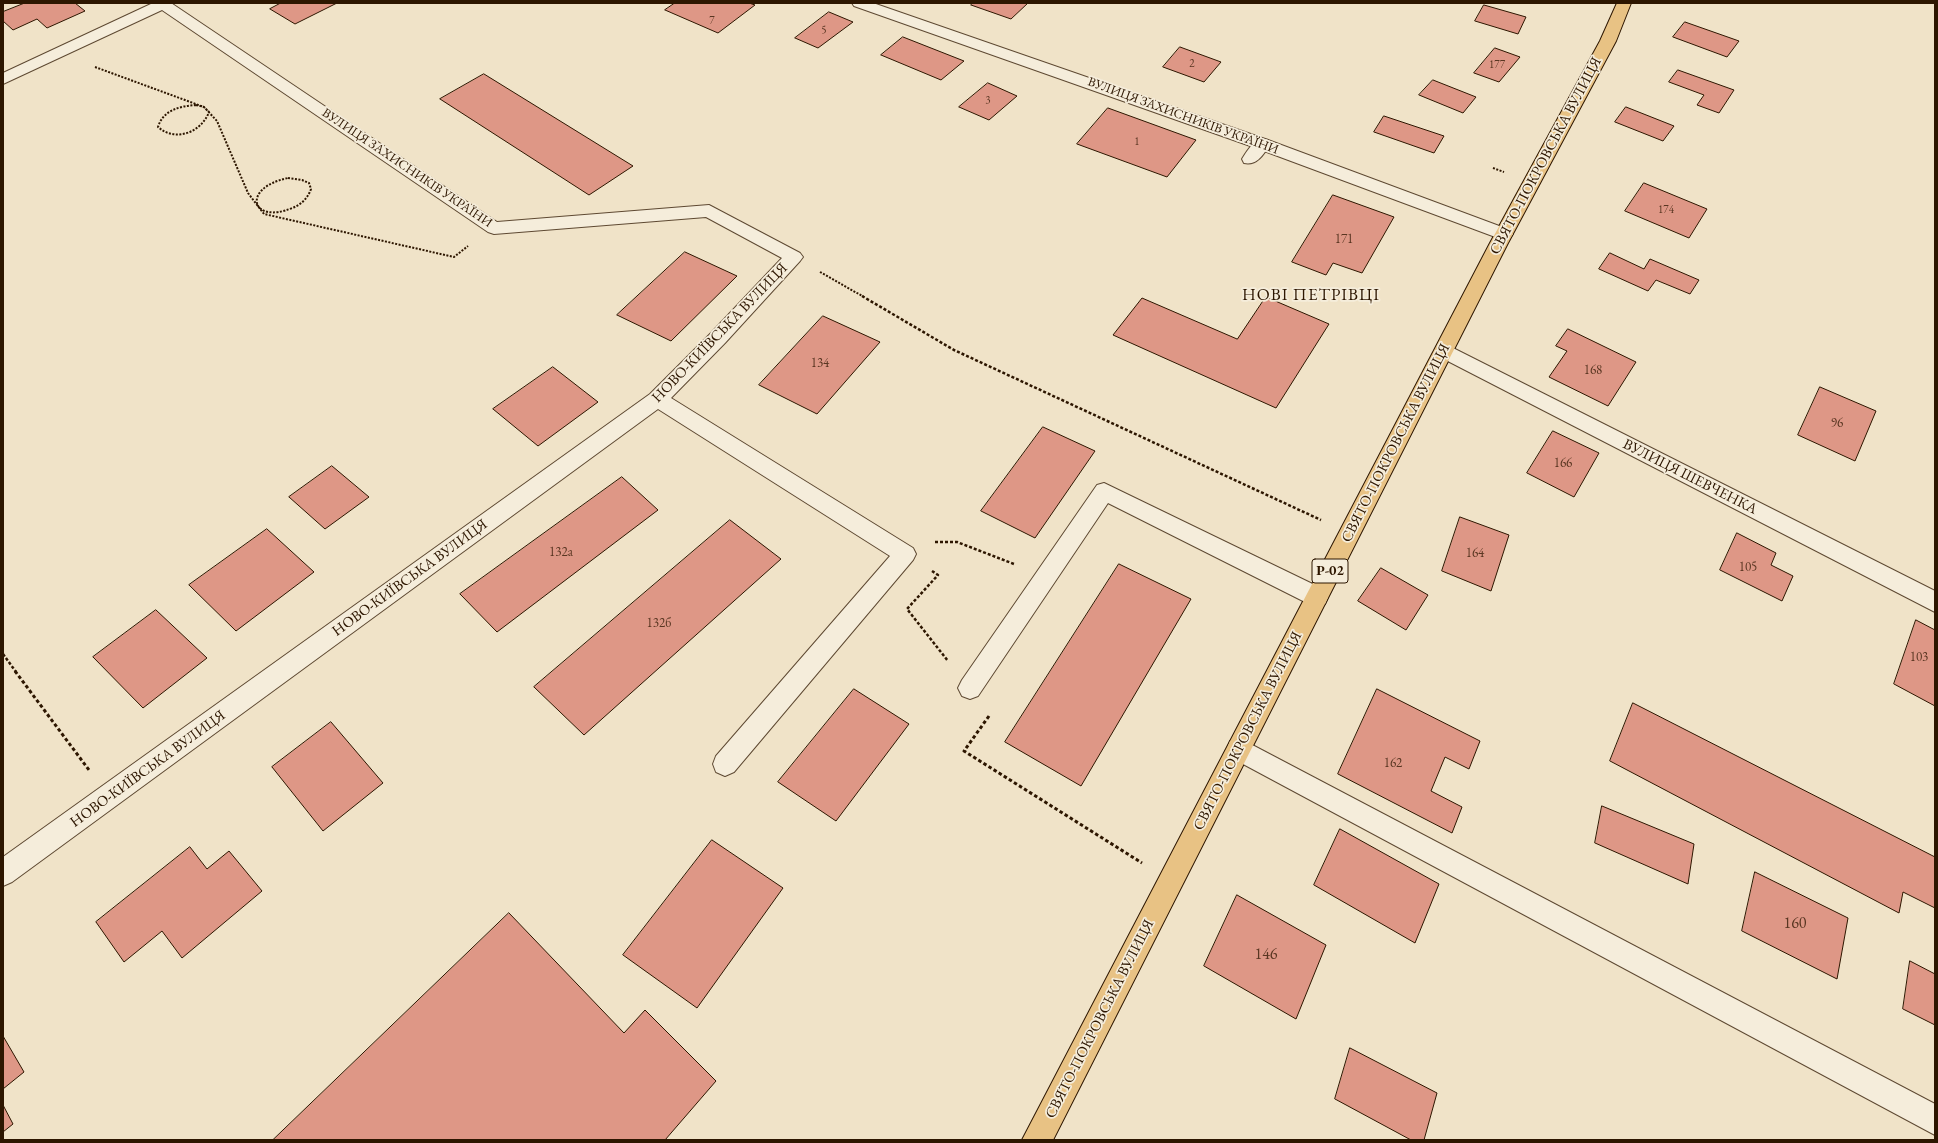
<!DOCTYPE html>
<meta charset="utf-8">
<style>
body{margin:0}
#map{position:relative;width:1938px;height:1143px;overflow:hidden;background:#f0e3c8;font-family:"EB Garamond",serif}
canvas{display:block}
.frame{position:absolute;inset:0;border:4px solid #2d1600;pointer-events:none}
</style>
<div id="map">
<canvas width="1938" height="1143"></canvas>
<div class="frame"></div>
</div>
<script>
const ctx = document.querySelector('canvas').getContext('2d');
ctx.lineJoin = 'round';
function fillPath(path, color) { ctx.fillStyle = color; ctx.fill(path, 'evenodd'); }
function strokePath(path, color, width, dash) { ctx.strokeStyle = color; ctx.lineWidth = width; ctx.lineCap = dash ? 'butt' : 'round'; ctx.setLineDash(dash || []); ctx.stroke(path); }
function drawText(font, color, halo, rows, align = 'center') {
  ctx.font = font + ' "EB Garamond",serif'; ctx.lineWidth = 3.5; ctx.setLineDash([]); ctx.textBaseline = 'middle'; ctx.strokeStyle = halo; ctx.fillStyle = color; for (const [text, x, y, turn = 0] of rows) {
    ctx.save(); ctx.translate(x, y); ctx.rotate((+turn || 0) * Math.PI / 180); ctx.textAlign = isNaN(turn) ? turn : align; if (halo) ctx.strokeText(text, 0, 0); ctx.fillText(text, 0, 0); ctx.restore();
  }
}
const building = new Path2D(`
 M25,3H75L85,11L47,28L37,19L13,30L3,21V12Z
 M281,3H337L295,24L270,9Z
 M675,3H749L755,5L718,33L665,10Z
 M973,3H1028L1011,19L971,5Z
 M1484,5L1526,17L1518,34L1475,21Z
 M829,12L853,22L818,48L795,38Z
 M1685,22L1739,41L1727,57L1673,37Z
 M903,37L964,61L941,80L881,55Z
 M1180,47L1221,62L1204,82L1163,67Z
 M1495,48L1520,57L1499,82L1474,73Z
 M1678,70L1734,90L1719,113L1697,105L1704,95L1669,82Z
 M484,74L633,166L589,195L440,99Z
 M1433,80L1476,97L1463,113L1419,95Z
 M988,83L1017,96L989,120L959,107Z
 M1626,107L1674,126L1663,141L1615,122Z
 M1108,108L1196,140L1167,177L1077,144Z
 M1384,116L1444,136L1434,153L1374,132Z
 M1644,183L1707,209L1689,238L1625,211Z
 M1333,195L1394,217L1362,273L1333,263L1326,275L1292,262Z
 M685,252L737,276L671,341L617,315Z
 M1610,253L1644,269L1650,259L1699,280L1690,294L1656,280L1648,291L1599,269Z
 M1266,297L1329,324L1276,408L1113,335L1142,298L1237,339Z
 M823,316L880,342L817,414L759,385Z
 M1568,329L1636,362L1608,406L1549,377L1567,351L1556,346Z
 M553,367L598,402L538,446L493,409Z
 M1820,387L1876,411L1855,461L1798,435Z
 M1043,427L1095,451L1035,538L981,511Z
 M1553,431L1599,453L1574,497L1527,473Z
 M332,466L369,497L325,529L289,497Z
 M622,477L658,510L497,632L460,594Z
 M1460,517L1509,535L1491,591L1442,571Z
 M730,520L781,559L584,735L534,687Z
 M267,529L314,572L236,631L189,585Z
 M1737,533L1776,553L1771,565L1793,576L1782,601L1720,570Z
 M1119,564L1191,599L1081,786L1005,742Z
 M1381,568L1428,595L1406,630L1358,601Z
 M156,610L207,658L143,708L93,657Z
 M1916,620L1935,630V706L1894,684Z
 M854,689L909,724L836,821L778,782Z
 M1377,689L1480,741L1469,769L1445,757L1431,791L1462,807L1452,833L1338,774Z
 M1633,703L1935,857V908L1903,892L1899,913L1610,761Z
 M331,722L383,783L323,831L272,767Z
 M1602,806L1694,844L1688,884L1595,843Z
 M1340,829L1439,884L1415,943L1314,885Z
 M712,840L783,888L697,1008L623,955Z
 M190,847L207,869L229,851L262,891L182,958L162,931L124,962L96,922Z
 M1755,872L1848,918L1837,979L1742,931Z
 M1237,895L1326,945L1296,1019L1204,966Z
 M509,913L624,1033L645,1010L716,1081L665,1140H273Z
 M1910,961L1935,974V1025L1903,1009Z
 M3,1036L24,1072L3,1089Z
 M1350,1048L1437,1093L1424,1140H1411L1335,1099Z
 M3,1105L13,1124L3,1132Z`);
fillPath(building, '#de9786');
strokePath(building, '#2d1600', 1);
const service = new Path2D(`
 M1262,139L1268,140L1270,144C1264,154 1257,166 1244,163L1242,159C1247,151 1253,141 1262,139Z`);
const minor = new Path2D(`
 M153,3H171L497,222L709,205L800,253L803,257L800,261L725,343L671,398L913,548L916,554L913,560L734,772L725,776L716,772L713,764L716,756L890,556L658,409L12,882L3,886V857L650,394L711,333L782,258L706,217L494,234L488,232L162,10L3,84V73Z
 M1445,344L1935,591V612L1438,356L1435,351L1438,346Z
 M1104,483L1325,590L1328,597L1325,604L1317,607L1309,604L1108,503L978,696L970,699L962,696L958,688L962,680L1097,485Z
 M1239,738L1935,1104V1135L1230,757L1227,749L1230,741Z`);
const tertiary = new Path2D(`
 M852,3H873L1268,140L1510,230L1513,234L1510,238L1504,240L1498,238L1256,148L854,6Z`);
const primary = new Path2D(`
 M1617,3H1631L1616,41L1508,243L1053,1140H1022L1490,243L1600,41Z`);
strokePath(service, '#5e4932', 2);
strokePath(minor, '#5e4932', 2);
strokePath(tertiary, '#5e4932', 2);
strokePath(primary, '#2d1600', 2);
strokePath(new Path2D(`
 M95,67L204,107L217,121L248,193L264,214L454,257L468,246
 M196,105L204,107L209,112C201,133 175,142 158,127C163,110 180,106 196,105Z
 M1493,168L1504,172
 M288,178L302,180L309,183L311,189C308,198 301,205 292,208C252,225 240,188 288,178Z
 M820,272L864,297`), '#2d1600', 2, [2, 1.5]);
strokePath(new Path2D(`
 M862,296L954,350L1321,520
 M935,542H957L1014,564
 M932,571L938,575L907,609L948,661
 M3,654L16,672`), '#2d1600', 2.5, [3, 2]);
strokePath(new Path2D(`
 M15,671L89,770
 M989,716L964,751L1142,863`), '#2d1600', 3, [3.5, 2.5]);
fillPath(service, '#f5eddb');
fillPath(minor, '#f5eddb');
fillPath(tertiary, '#f5eddb');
fillPath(primary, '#e8c284');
drawText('11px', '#593622', null, [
 ["7",712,21],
 ["5",824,30],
 ["2",1192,64],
 ["177",1497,65],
 ["3",988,101],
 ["1",1137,142],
 ["174",1666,210]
]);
drawText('13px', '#2d1600', '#f5eddb', [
 ["ВУЛИЦЯ ЗАХИСНИКІВ УКРАЇНИ",1183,116,20],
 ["ВУЛИЦЯ ЗАХИСНИКІВ УКРАЇНИ",407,168,34]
]);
drawText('13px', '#593622', null, [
 ["171",1344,239],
 ["134",820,363],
 ["168",1593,370],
 ["96",1837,423],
 ["166",1563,463],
 ["132а",561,552],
 ["164",1475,553],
 ["105",1748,567],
 ["132б",659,623],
 ["103",1919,657],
 ["162",1393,763]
]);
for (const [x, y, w] of [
 [1330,571,36]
]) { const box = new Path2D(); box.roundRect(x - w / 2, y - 12, w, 24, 3); ctx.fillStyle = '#f5eddb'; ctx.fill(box); strokePath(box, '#2d1600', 1); }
drawText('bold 14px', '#2d1600', null, [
 ["Р-02",1330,571]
]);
drawText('15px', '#2d1600', '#f5eddb', [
 ["СВЯТО-ПОКРОВСЬКА ВУЛИЦЯ",1546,156,-62],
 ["НОВО-КИЇВСЬКА ВУЛИЦЯ",720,333,-46],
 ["СВЯТО-ПОКРОВСЬКА ВУЛИЦЯ",1396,443,-63],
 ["ВУЛИЦЯ ШЕВЧЕНКА",1690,477,27],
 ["НОВО-КИЇВСЬКА ВУЛИЦЯ",410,578,-36],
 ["СВЯТО-ПОКРОВСЬКА ВУЛИЦЯ",1248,731,-63],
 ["НОВО-КИЇВСЬКА ВУЛИЦЯ",148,769,-36],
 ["СВЯТО-ПОКРОВСЬКА ВУЛИЦЯ",1100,1019,-63]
]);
drawText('16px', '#593622', null, [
 ["160",1795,924],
 ["146",1266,955]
]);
ctx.letterSpacing = '1px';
drawText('17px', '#2d1600', '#f5eddb', [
 ["НОВІ ПЕТРІВЦІ",1311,295]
]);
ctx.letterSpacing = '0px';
</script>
